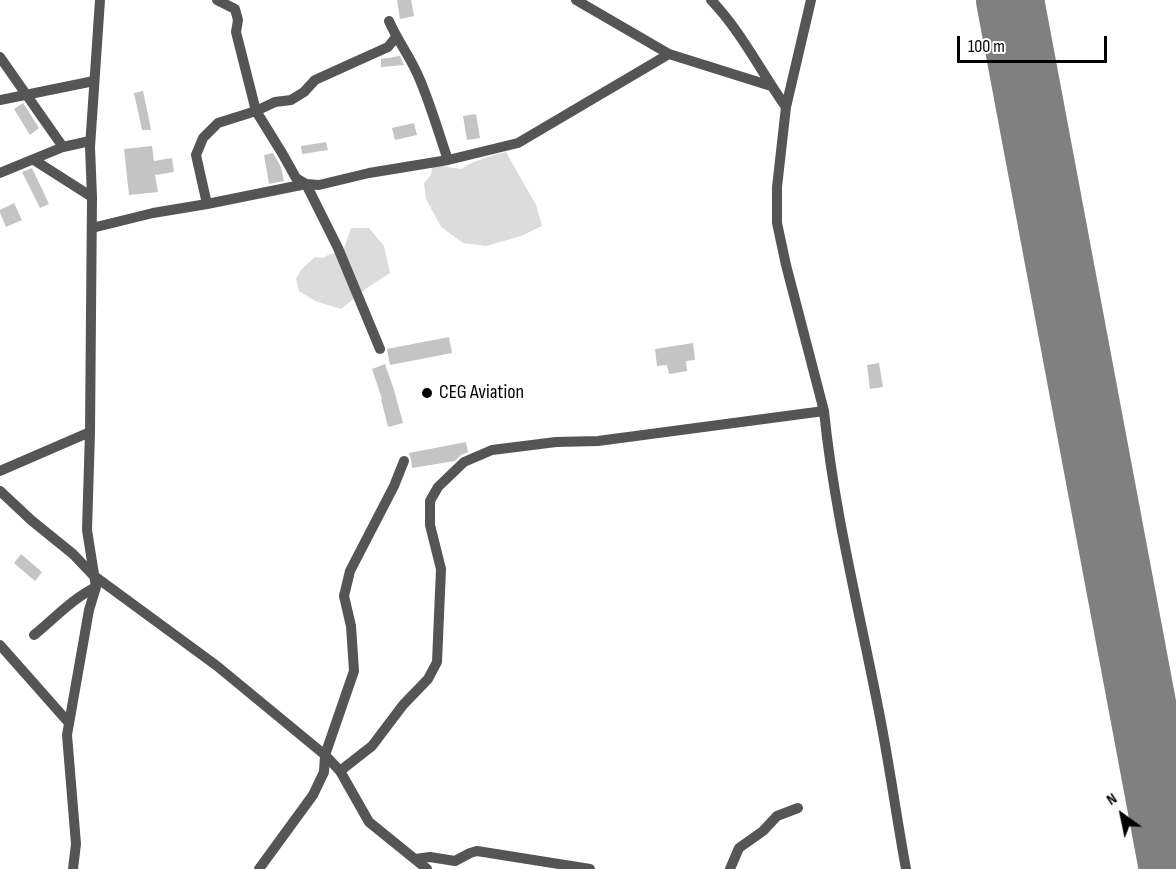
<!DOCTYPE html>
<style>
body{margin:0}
#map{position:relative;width:1176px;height:869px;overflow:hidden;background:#fff;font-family:"Sofia Sans Condensed",sans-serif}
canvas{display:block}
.north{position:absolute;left:1092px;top:785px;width:60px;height:60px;-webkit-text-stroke:4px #fff;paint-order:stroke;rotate:327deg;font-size:16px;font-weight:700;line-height:24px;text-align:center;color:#000}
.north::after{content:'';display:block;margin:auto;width:21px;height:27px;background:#000;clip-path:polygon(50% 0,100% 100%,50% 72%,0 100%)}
.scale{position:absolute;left:957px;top:36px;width:150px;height:27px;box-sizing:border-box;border:3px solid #000;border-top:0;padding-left:8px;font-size:18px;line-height:21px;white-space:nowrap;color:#000;-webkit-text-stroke:4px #fff;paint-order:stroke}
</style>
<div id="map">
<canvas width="1176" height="869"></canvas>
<div class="north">N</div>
<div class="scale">100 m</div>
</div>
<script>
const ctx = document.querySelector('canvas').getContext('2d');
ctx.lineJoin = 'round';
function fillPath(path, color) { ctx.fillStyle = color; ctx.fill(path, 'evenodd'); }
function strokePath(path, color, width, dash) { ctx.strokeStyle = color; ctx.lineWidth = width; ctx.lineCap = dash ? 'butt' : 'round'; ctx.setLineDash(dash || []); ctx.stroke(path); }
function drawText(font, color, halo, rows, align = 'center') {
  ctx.font = font + ' "Sofia Sans Condensed",sans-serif'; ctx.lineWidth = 6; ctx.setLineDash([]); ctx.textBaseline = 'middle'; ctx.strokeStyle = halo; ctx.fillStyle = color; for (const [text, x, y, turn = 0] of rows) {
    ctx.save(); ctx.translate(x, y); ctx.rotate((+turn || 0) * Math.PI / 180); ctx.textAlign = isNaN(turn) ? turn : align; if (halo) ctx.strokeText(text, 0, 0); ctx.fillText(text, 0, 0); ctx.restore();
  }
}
fillPath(new Path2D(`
 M506,152L536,205L542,226L521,236L486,246L463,243L441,227L426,199L424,183L431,175L432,168L435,165L461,169C475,160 490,156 506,152Z
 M351,228H369L384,246L390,273L367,288L341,309L315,301L299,291L296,279L301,270L315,257L323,258L328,255L343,251Z`), '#dcdcdc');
strokePath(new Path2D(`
 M1010,0L1173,869`), '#808080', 68);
fillPath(new Path2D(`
 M397,0H411L414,16L400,19Z
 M400,56L404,65L381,67V59Z
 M143,91L150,124L151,130H142L134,93Z
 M23,103L39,128L30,135L14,109Z
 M476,114L480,138L467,140L463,116Z
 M414,123L417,135L395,140L392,128Z
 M326,142L328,150L302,154L301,146Z
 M152,146L154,161L172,158L174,172L155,175L158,192L129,195L124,149Z
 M273,153L281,167L284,181L269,184L264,155Z
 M32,168L49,204L40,208L22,172Z
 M14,203L22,220L6,227L0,213V210Z
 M449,337L452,353L390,365L387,349Z
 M693,343L695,360L686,361L687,371L669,374L667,365L657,366L655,349Z
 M879,363L883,387L870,389L867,365Z
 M385,364L394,390L403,423L388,427L381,399H382L372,369Z
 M466,442L468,452L461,455L455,461L412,468L411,459L409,453Z
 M21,554L42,572L35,581L14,563Z`), '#c4c4c4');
strokePath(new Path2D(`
 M217,0L235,9L238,20L236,32L256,111L282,153L296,178L306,184L338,248L380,349
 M576,0L669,54L771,86
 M711,0C741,31 761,72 786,107
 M811,0L786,107L777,187V223L786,265L824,411C834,511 859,609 878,707C889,761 896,815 906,869
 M389,21C398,42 412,59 420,80C431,106 439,134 448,160
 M0,57L63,147
 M0,100L94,81
 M34,160L92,197
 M0,173L63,147L90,141
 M207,204L196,155L203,138L218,123L256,111L275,102L291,100L304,92L315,80L388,47L396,37
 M92,228L153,213L207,204L306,184L319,185L369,173L448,160L518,143L669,54
 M0,471L90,432
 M0,491L31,520L73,554L93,575L217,666L325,755L340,771L369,822L427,869
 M34,635C54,619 73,598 96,587
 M0,645L69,723
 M340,771L372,746L403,705L428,679L437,662L441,569L430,525V501L438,487L464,462L492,450L556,442L598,441L824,411
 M415,859L430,857L455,861L470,853L477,851L590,869
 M73,869L76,844L67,735L89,610L96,587L87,530L90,432L92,197L90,147L100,0
 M259,869L313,795L324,772L325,755L354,671L351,626L344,596L350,571L394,486L404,461
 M730,869L739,848L763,831L777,816L798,808`), '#555', 10);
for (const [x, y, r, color] of [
 [427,393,6,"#000"]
]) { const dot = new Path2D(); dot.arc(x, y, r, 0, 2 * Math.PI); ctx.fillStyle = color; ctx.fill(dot); strokePath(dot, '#fff', 2); }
drawText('20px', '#000', '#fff', [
 ["CEG Aviation",439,393]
], 'left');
</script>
